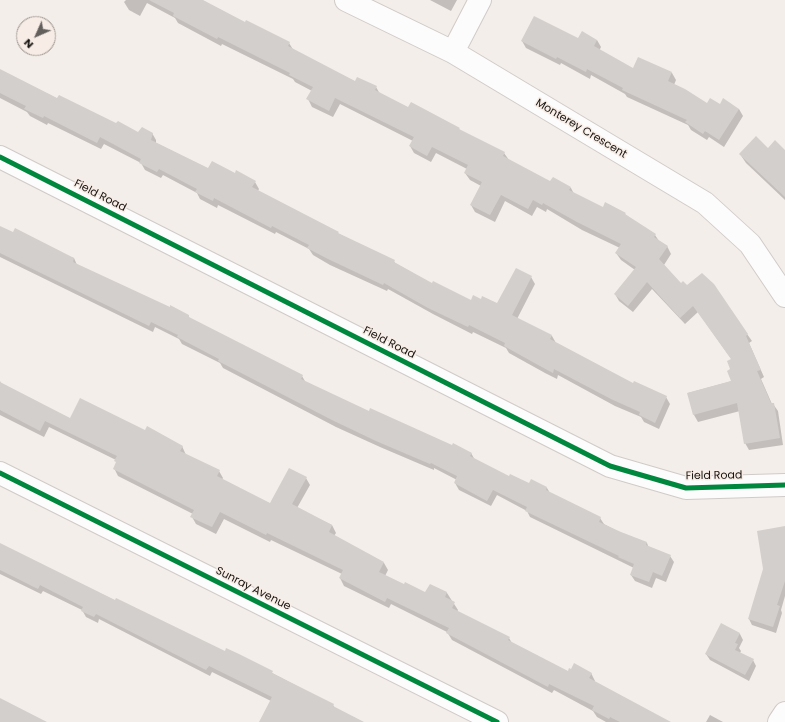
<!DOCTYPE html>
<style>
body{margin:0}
#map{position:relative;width:785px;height:722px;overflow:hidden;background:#f4eeea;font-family:Poppins,sans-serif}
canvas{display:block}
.north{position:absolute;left:16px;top:16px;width:40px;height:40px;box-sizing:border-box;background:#f8ede6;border:1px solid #9d9590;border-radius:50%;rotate:225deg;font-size:11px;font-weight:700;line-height:16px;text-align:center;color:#15120f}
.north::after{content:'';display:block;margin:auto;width:14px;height:18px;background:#635f5c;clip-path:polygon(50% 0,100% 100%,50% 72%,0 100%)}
</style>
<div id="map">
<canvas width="785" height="722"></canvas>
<div class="north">N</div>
</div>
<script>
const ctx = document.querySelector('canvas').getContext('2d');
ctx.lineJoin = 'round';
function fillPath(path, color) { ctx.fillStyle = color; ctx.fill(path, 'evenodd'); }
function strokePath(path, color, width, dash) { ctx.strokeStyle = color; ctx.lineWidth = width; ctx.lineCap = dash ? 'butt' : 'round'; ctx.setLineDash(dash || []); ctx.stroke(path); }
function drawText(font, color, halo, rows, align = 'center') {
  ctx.font = font + ' Poppins,sans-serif'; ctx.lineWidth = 3; ctx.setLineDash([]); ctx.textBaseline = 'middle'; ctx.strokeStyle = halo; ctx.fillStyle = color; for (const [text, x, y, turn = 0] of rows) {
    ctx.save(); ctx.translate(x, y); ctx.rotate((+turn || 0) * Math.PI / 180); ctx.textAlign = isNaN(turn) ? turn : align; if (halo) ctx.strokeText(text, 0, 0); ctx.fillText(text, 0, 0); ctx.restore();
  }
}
fillPath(new Path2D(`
 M126,0H202L245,23L289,43L294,51L356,82L376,87L380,94L409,108L459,129L460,131L504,153L509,160L550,183L553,178L571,188L574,194L603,209L625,214L626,216L655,235L659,241L667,246L671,254L664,265L681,284L747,334L752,341L749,343L764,377L761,379L772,404H773L778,411L783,445L749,450L745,443L740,411L698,422L694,415L688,393L732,381V360L698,312L685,324L652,289L633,312L619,301L615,294L635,270L621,260L616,253L620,248L582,230L547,209L546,212L537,207L532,216L505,201L495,222L475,212L471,205L481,186L470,180L465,173L467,169L436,153L431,162L414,153L410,146L413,141L340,104L333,117L312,107L308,99L312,91L295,82L293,79L222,44L221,46L178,23L175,18L147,3L140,16L129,10L124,2Z
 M430,0H457L451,11Z
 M578,40H597L601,47L599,51L633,69L672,73L676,80L674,85L707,104L739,109L743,116L724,147L709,137L707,140L691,130L688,125L627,97L625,94L591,75L590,79L561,63L560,65L526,48L522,41Z
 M0,70L58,99L117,125L138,133H152L156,140V143L209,169L235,174L255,182L259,189L258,191L339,234L394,261L395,263L432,284L472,301L497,305L531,277L535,284L517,319L552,336L556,343L634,385L666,397L670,404L659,429L644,422L641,417L615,406L558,375L557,379L545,373L509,353L506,348L473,332L472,334L433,314L388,289L387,291L330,265L313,255L309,249L276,232L275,234L218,205L217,208L200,199L197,193L163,175L161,178L145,170L141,163L104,144L101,149L48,123L47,125L30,116L27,112L0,98Z
 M768,149L785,151V200L746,163L740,154Z
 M0,234L74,258L77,265L188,316L190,319L302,376L306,383L369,413L471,453L475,460L509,477L530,485L547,488L550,493L600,518L604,524L621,533L647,543L649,548L670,556L674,562L666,582L656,578L652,588L635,581L631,575L634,568L530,517L527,511L497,495L491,506L459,490L455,483L457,480L434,468V470L380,447L336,427L223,368L220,363L182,344L179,339L155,327L153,332L0,257Z
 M0,381L2,385L71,419L145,431L182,446L186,455L219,471L223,478L222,480L271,504L306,478L310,485L297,508L332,525L336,533L334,536L384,563L388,570L385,576L405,586L426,594L430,585L447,593L458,610L457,612L509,638L512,643L568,672L591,673L595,681V682L669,722H606L597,717L593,711L554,690L552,693L452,640L447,632L391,604L389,608L344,586L340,578L342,574L271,540L270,542L224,519L216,534L196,524L192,517L193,514L118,476L114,468L117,463L116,460L49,427L44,437L0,415Z
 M785,530V596L781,610L782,613L776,633L752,625L749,619Z
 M0,544L116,601L225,652L238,655L333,705L335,708L363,722H261L271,701L212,672L210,676L99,619L98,623L86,617L82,610L43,591L41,594L0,574Z
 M722,624L740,634L743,640L739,648L741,651L740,653L753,660L756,666L749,681L710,660L706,654Z
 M710,715L723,722H706Z`), '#0003');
fillPath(new Path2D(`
 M149,0H203L245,22L246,20L290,42L288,46L355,81L357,77L377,86L375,90L408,107L411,102L460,128L459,129L505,152L503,156L550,181L553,177L571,187L569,190L603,207L605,202L626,213L625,214L656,234L654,237L668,246L659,259L681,283L683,281L687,285L702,273L714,284L748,334L746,336L761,370L757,371L771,403H774L780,438L744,444L737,403L693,415L687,393L731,381L727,371L730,369L727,361L731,359L693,306L680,318L647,282L628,306L614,294L636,267L615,253L621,244L577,222L543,203L542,205L533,200L528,209L501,195L490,215L470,205L482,182L464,173L468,165L432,147L427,156L409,146L414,137L335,98L329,111L306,99L313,87L289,75L290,73L218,37L217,39L173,16L174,13Z
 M534,16L578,38L582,31L597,40L594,46L633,68L638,57L672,72L668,81L685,89L707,103L710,98L720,104L723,98L739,109L719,140L705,131L703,134L685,122L687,120L622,90L623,88L587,69L586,72L557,57L556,59L521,41Z
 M0,69L57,98L59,95L116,123L118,121L138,132L142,127L153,133L151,140L208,168L212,161L235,173L236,170L256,181L252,187L339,232L338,233L395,260L394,262L432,283L433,281L471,300L473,295L481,299L482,296L497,303L516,268L532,276L512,315L552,335L550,339L633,383L634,381L667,396L655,423L639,415L640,412L611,399L554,369L553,373L540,366L504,346L505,343L469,325L468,327L428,308L384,283L383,285L326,258L307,248L309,245L272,226L271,228L214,198L213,201L195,192L197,189L159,169L157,172L139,163L141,159L100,137L97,143L44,116L43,118L24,109L26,106L0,93Z
 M756,136L768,148L775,140L785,150V197L739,154Z
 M0,226L13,232L15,228L74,258L73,262L170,307V305L189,315V317L303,375L301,379L369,411L370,408L452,445L453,443L472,453L470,456L509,476L510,474L529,483L531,479L547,487L546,490L601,517L599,522L621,532L647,542L646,545L671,555L662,576L653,572L649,582L630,575L634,564L618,557L619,556L525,511L527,507L493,490L487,501L454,483L457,476L431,463L430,464L376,441L332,420L218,361L219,359L177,337L178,335L151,322L149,326L0,253Z
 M0,382L70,418L80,398L145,430L147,426L183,446L180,451L220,470L217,476L270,503L289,468L307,477L292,504L332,525L329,532L384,562L379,572L404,584L405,582L425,592L430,584L447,592L445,597L455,602L452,608L510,637L508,640L568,671L569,668L571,669L574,663L592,673L589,678L671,722H620L610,717L609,719L592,710L594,706L549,684L548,687L446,633L449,628L387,598L385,602L339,578L343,570L267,533L266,535L220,512L212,527L190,517L194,510L113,469L116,462L114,461L117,456L45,421L40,431L0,410Z
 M785,526V581L777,605L780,606L773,627L748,619L763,569L757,531Z
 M0,543L115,600L116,598L225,651L226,648L239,654L273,671L272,673L334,704L333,706L364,722H259L272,697L209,666L206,670L96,614L94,617L81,611L83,607L40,585L38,589L0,570Z
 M721,623L740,633L735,643L738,644L735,650L754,659L745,675L705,654Z
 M0,698L47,722H0Z`), '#d3cfcc');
const minor = new Path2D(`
 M346,0L453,52L705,203L750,244L785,296
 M453,52L480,0
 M0,157L610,466L686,488L785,485
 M0,473L497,722
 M779,722L785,713`);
strokePath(minor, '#d0cbc8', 24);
strokePath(minor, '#fdfcfc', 22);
strokePath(new Path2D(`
 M0,157L610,466L686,488L785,485
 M0,473L497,722`), '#00873e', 5);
drawText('11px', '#15120f', '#f8ede6', [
 ["Monterey Crescent",581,129,31],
 ["Field Road",100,196,27],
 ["Field Road",389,343,27],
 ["Field Road",714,476,-1],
 ["Sunray Avenue",253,589,27]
]);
</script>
